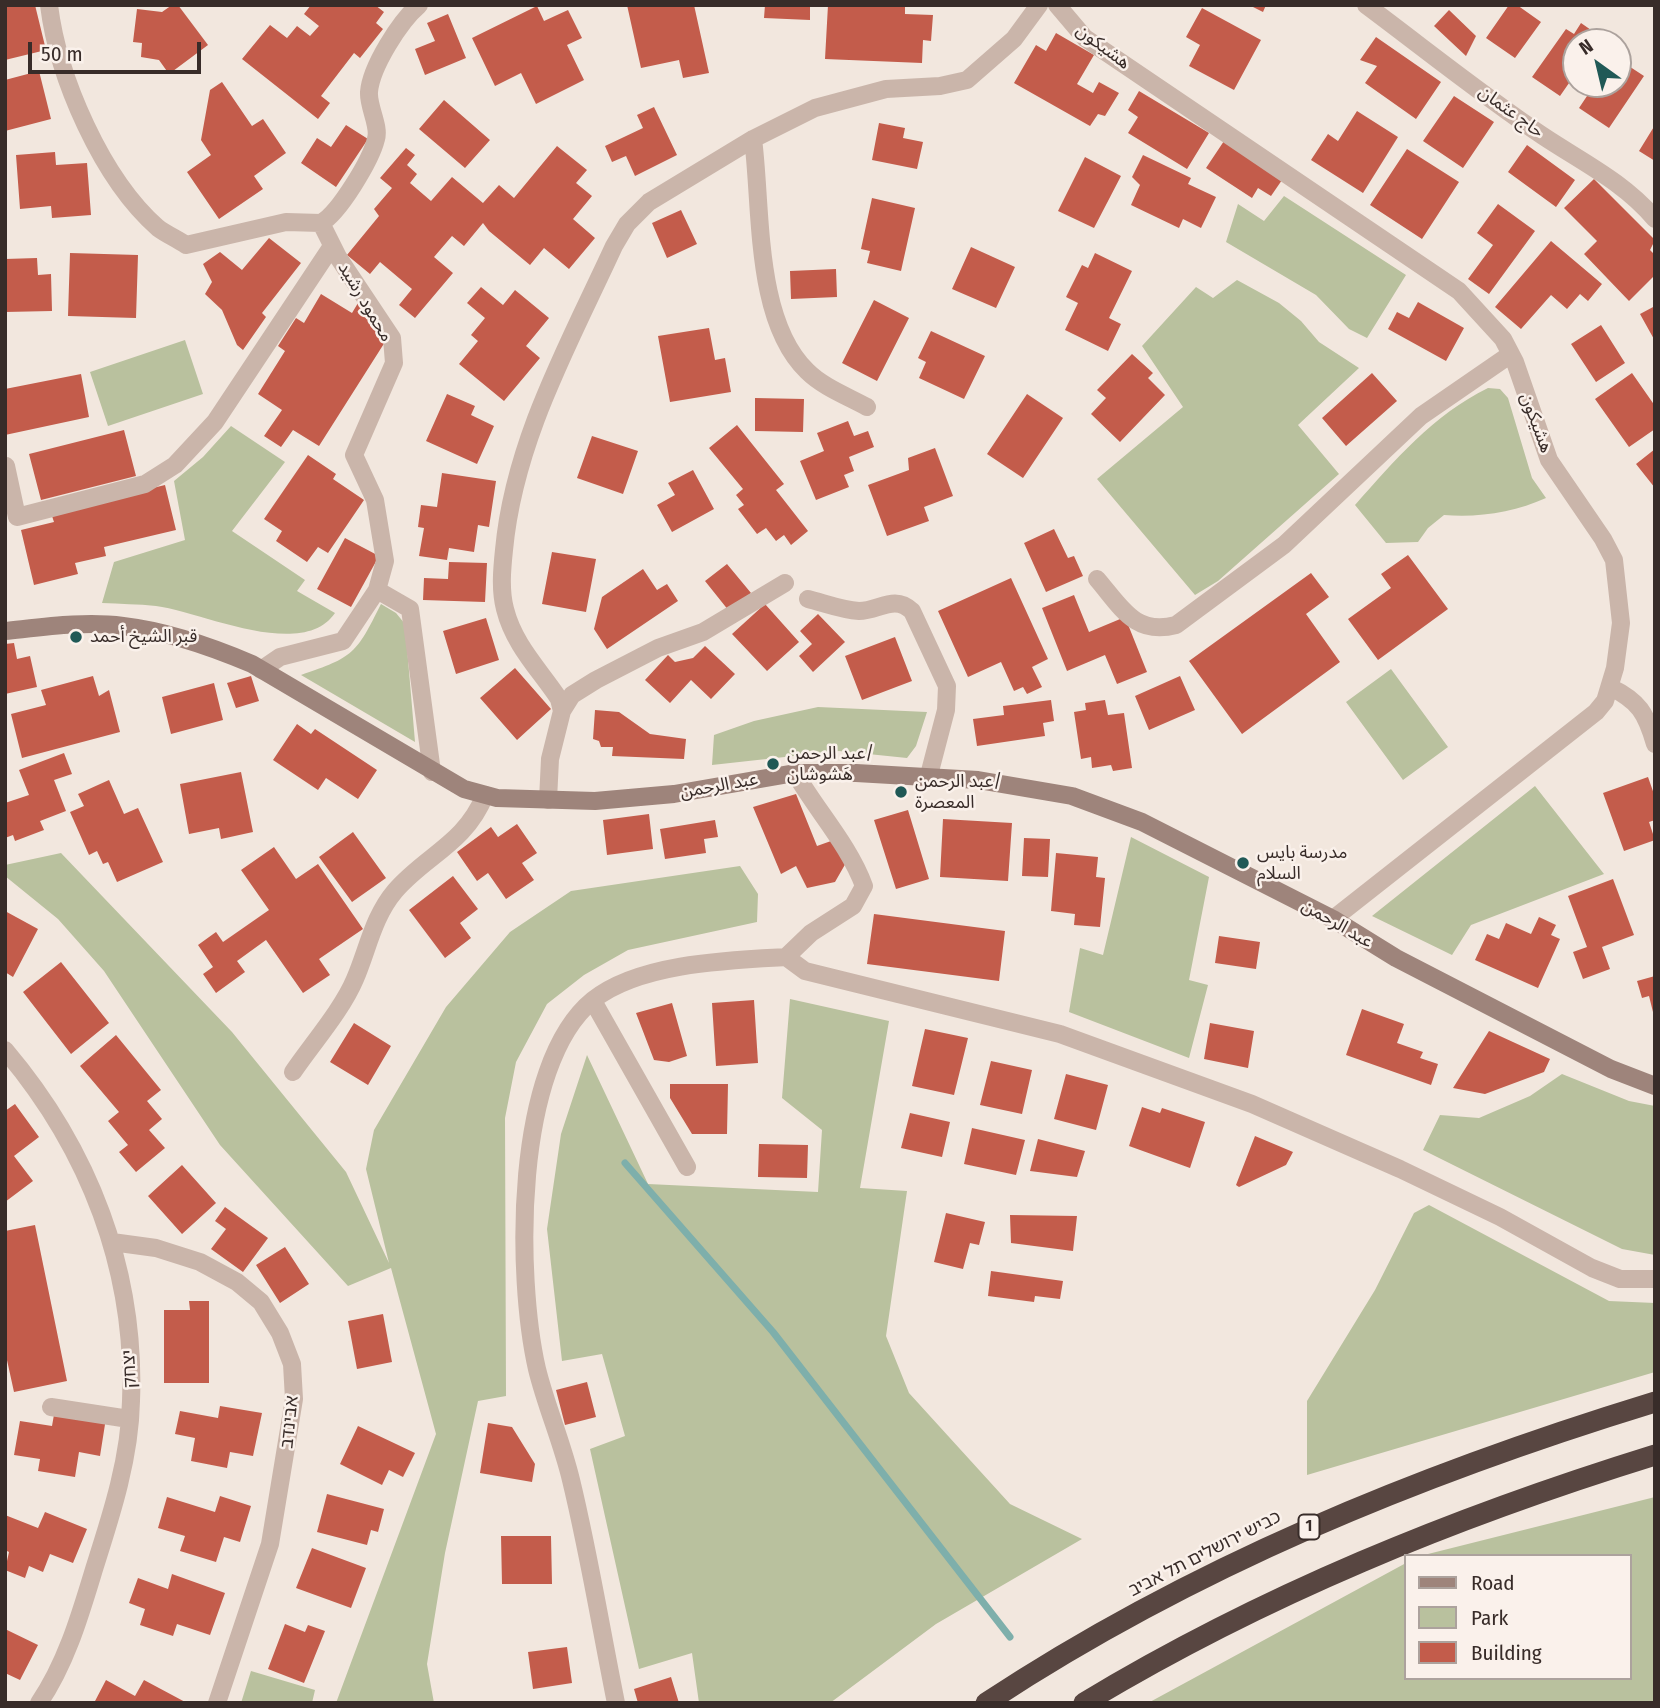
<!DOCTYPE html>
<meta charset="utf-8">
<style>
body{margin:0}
#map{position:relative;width:1660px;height:1708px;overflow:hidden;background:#f2e7de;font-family:"Fira Sans Condensed",sans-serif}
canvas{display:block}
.frame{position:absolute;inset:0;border:7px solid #382c29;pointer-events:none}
.legend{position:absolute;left:1404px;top:1554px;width:228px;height:126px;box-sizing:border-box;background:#faf1eb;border:2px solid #aca29d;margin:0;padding:9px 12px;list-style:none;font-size:21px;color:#382c29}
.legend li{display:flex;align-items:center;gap:14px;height:35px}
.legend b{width:35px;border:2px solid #aca29d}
.north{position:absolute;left:1562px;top:28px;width:70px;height:70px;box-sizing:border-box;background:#faf1eb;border:2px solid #aca29d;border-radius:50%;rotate:326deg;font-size:19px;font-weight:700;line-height:28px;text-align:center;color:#382c29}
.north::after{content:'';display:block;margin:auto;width:24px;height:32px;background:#205956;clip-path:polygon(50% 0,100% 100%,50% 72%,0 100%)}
.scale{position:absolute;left:28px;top:42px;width:173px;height:32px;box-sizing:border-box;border:4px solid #382c29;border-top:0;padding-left:9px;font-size:21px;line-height:24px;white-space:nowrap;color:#382c29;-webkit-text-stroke:5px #faf1eb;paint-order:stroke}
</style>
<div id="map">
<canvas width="1660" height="1708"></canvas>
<div class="frame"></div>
<ul class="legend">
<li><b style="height:9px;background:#9e847b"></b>Road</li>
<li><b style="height:19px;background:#b9c19e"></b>Park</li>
<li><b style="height:19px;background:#c35c4b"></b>Building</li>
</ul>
<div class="north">N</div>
<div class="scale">50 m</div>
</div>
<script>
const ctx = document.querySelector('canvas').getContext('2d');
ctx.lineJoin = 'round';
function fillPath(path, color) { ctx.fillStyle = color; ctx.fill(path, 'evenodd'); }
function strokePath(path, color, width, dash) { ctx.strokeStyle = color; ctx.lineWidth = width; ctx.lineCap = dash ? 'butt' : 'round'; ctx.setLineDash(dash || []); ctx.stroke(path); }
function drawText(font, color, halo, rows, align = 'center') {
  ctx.font = font + ' "Fira Sans Condensed","Noto Sans Arabic","Noto Sans Hebrew",sans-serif'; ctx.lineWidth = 5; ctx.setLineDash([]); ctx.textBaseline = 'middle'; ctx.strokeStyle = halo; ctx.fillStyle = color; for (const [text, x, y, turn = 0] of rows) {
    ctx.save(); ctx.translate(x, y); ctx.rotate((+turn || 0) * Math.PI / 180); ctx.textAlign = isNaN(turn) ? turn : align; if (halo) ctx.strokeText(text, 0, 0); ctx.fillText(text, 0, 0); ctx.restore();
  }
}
fillPath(new Path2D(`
 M1284,196L1406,275L1367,338L1349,329L1316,295L1226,242L1238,204L1264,221Z
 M1237,280L1279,303L1301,321L1319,342L1359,368L1298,425L1339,474L1218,581L1195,595L1097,479L1183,407L1142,346L1196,287L1213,298Z
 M185,340L203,394L108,426L90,372Z
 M1488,388L1500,389L1508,398L1532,478L1546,498C1515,512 1479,518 1444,515L1428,528L1418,542L1386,543L1355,505C1395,460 1433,415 1488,388Z
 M231,426L285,462L232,531L305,580L297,591L335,613C302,661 202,612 156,606C138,604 120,604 102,603L114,562L185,540L174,481L203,457Z
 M381,604L396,613L405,624L415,742L301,675C354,657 356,654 381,604Z
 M1391,669L1448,747L1403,780L1346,702Z
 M818,707L927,712L916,746L907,758L839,751L712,765L714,735L754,721Z
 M1535,786L1604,874L1471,925L1452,955L1372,916Z
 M1131,837L1209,877L1189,980L1208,985L1189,1058L1069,1012L1080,948L1103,955Z
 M61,853L232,1032L346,1172L389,1263L366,1169L374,1130L446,1007L510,932L571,891L740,866L758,894L757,922L628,950L584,975L547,1004L516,1062L505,1118L506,1396L478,1401L445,1553L427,1664L434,1703H336L436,1434L391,1268L348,1286L220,1145L104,971L58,919L5,876V865Z
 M790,999L889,1021L860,1188L907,1191L886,1336L909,1393L1010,1504L1082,1539L936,1624L830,1703H699L692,1653L639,1669L590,1449L625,1436L602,1354L562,1361L547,1229L561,1134L587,1055L648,1184L818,1192L822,1130L782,1098Z
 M1562,1074L1629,1101L1655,1106V1255L1622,1249L1423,1150L1440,1115L1479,1118L1530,1096Z
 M1429,1205L1609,1301L1655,1303V1372L1307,1475V1401L1375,1290L1414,1213Z
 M1655,1497V1703H1148L1406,1563V1678H1630V1556H1420Z
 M251,1671L315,1690L312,1703H241Z`), '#b9c19e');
strokePath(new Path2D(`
 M625,1163L773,1332L1010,1637`), '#7eafab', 7);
fillPath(new Path2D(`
 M5,5H35L46,50L5,60Z
 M172,5H178L208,45L169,74L159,60L141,57L142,43L133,42L137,9L162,12Z
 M311,5H375L384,12L376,23L383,29L360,58L354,53L321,96L330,103L318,119L242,59L270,25L287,38L297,26L310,36L319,26L304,14Z
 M627,5H694L709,73L683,78L679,60L641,68Z
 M765,5H810V20L764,18Z
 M828,5H905V14L933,15L931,41L923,40L922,63L825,59Z
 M1249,5H1266L1263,12Z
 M1509,5H1517L1541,22L1515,58L1486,38Z
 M537,6L544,21L568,10L582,38L567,45L584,80L536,104L521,73L495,86L472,38Z
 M1202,8L1261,40L1234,90L1189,66L1200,45L1186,37Z
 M1449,10L1476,36L1466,56L1434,26Z
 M448,14L466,58L425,75L415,49L435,41L427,23Z
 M1581,23L1601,37L1598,42H1576V73L1560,96L1532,77L1566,29L1574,34Z
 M1056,33L1094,55L1077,84L1093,93L1099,82L1119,93L1105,116L1098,114L1090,126L1014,83L1036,45L1046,51Z
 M1376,37L1441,82L1416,119L1365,83L1377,66L1360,60Z
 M1618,59L1644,76L1609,128L1579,108L1595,84H1618Z
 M39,71L51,119L5,131V80Z
 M222,82L252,126L263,119L286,153L254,176L263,189L219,219L187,172L211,155L201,140L210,90Z
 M1139,91L1209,133L1187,169L1128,133L1138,117L1128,110Z
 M1454,96L1494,122L1463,168L1423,141Z
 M444,100L490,140L465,168L419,129Z
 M654,107L677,155L635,176L626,156L612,162L605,146L643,128L637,115Z
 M1357,111L1398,137L1363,193L1311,160L1328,134L1338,141Z
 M879,123L905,128L903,138L923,142L917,169L872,160Z
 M346,125L368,139L336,187L301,163L317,138L331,147Z
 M1655,125V161L1639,151Z
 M1224,141L1282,180L1271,196L1258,188L1252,198L1206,168Z
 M1527,145L1575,180L1556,207L1508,172Z
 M557,146L587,170L576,183L592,196L573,219L595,238L569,269L544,248L530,265L489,231L483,223L464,246L452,236L434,257L453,273L415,318L399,305L412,289L380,262L370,274L347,255L379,216L374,209L392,188L380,178L406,148L415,155L407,165L417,174L410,183L431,201L452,177L483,203L499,185L514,198Z
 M1407,149L1459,182L1422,239L1370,205Z
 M55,152L56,165L87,163L91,215L52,218L51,206L20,209L16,155Z
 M1143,155L1191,178L1188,184L1216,197L1201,228L1183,219L1179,228L1131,205L1140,185L1132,177Z
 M1085,157L1121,176L1094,228L1058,211Z
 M1594,179L1655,240L1650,250L1655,255V275L1629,301L1584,254L1597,241L1564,208Z
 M872,198L915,208L901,271L867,263L870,251L861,249Z
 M1498,204L1535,231L1489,294L1468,279L1493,245L1477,233Z
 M681,210L697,244L667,258L652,223Z
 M269,238L301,263L262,313L266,317L243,350L237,345L222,310L205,294L212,282L203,264L220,252L242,270Z
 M1551,241L1602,284L1588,301L1580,294L1567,309L1551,295L1521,329L1495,307Z
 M971,247L1015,267L996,308L952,289Z
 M70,253L138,255L136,318L68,316Z
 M1095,253L1132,271L1109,318L1121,324L1108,351L1065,330L1078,303L1066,297L1082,265L1088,268Z
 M37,258L38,275L51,274L52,311L5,312V259Z
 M836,269L837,297L791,299L790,271Z
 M481,287L503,305L515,290L549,318L526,346L540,358L504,401L459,364L478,341L471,335L485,318L467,303Z
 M321,294L352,313L361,298L385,342L319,446L293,430L281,447L264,436L282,410L258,394L285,351L278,346L296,318L304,323Z
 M874,300L909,318L877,381L842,363Z
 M1418,302L1464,328L1446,361L1388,329L1397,312L1409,318Z
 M1655,306V341L1640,314Z
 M1601,325L1625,363L1596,382L1571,344Z
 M709,328L715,360L725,358L731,392L670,402L658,336Z
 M931,331L985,356L964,399L919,378L926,362L918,358Z
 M1132,354L1153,373L1148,378L1165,395L1120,442L1091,414L1106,398L1097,390Z
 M1372,373L1397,401L1346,446L1322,418Z
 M1632,373L1655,406V429L1629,447L1595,399Z
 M81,374L89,417L5,435V389Z
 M447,394L475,406L471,415L494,426L477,464L426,441Z
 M1027,394L1063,418L1023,478L987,454Z
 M755,398L804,399L803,432L755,431Z
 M848,421L854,436L868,431L874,447L849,457L854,471L844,475L849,487L816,500L800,461L824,451L817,433Z
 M737,425L784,484L776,490L808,531L791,545L784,535L776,541L766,528L757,534L738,509L744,505L736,495L743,489L709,448Z
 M124,430L136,476L41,500L29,454Z
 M592,436L638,451L623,494L577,478Z
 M935,448L953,496L924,507L929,521L887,536L868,485L909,470L908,458Z
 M1655,449V488L1636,464Z
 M308,455L336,474L333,479L364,500L328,553L318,547L307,562L276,541L282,531L264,519Z
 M693,470L714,509L672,532L657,505L675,495L668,483Z
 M442,473L496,481L489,527L478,525L474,552L449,548L447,560L419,556L424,528L418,527L421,505L437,507Z
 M165,485L176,530L104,547L106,556L75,563L78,574L34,585L21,530L54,522L51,513Z
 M1054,529L1068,558L1074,556L1083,576L1046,592L1024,543Z
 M345,538L379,556L351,607L317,589Z
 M552,552L596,559L586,612L542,604Z
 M1408,555L1448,609L1378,660L1348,619L1391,588L1381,574Z
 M449,562L487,563L485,602L423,600L424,578L448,579Z
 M727,564L751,593L729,611L705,581Z
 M643,569L657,590L667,584L678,601L607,649L594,629L602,597Z
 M1311,573L1329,597L1306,614L1340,662L1242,734L1189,661Z
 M1011,578L1048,659L1032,667L1042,687L1027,694L1023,687L1014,691L1001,662L968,677L938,611Z
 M1074,595L1089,632L1125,617L1147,672L1117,684L1105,655L1067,671L1042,608Z
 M765,604L799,642L767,671L732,634Z
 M818,614L845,642L813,672L799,656L812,644L800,631Z
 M486,618L499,660L456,674L443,631Z
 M895,637L912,681L862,700L845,656Z
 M14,643L17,659L30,656L37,687L5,694V644Z
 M705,646L735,674L711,699L691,680L670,703L645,680L668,655L675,662L693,658Z
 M515,668L551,709L517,740L480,698Z
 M93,676L99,696L109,690L120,732L22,758L11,714L46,705L41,690Z
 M251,676L259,701L236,708L227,683Z
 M1180,676L1195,710L1149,730L1135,696Z
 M214,683L223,720L171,734L162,697Z
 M1051,700L1054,721L1043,723L1045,736L977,746L973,719L1004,715L1003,706Z
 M1105,700L1108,715L1124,713L1132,768L1113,771L1111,765L1092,768L1091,757L1081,759L1074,712L1086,710L1085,703Z
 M595,710L619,712L650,734L686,739L684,759L612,756L613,747H601L599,741L593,739Z
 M297,724L311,734L315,729L377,770L358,799L326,778L318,790L273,760Z
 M64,753L72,774L54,780L66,811L40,821L44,830L15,841L13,835L5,838V803L29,795L19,770Z
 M241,772L253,832L221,839L219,828L189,834L180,784Z
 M1648,777L1655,797V820L1649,822L1655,840L1624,851L1603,793Z
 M109,780L124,814L138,808L163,862L117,882L108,862L103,864L97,851L89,855L70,812L84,806L78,794Z
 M796,794L817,846L831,841L847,861L835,882L807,888L796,866L781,874L753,807Z
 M908,810L929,879L896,889L874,820Z
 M649,814L653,849L607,855L603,820Z
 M943,819L1012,823L1008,881L940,877Z
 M715,820L718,837L704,839L706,853L665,859L660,829Z
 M517,824L537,853L522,863L534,880L506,899L488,873L477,881L457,852L491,827L498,837Z
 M353,832L386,878L352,902L319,857Z
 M1024,838L1050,839L1048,877L1022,876Z
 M274,847L296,879L318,864L363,929L319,959L330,975L303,993L266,940L237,961L245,972L216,993L203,974L213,967L198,945L216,932L223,942L269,910L241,870Z
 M1056,853L1098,857L1096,877L1105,878L1100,927L1074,925L1075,914L1051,911Z
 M453,876L478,909L460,923L471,938L445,958L409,910Z
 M1613,879L1634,935L1602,947L1610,969L1583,979L1573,952L1587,947L1568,896Z
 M5,911L38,929L13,977L5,972Z
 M874,914L1005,931L999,981L867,964Z
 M1539,917L1556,925L1551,935L1560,939L1538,988L1475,960L1487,934L1499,939L1506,923L1531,934Z
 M1219,936L1260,942L1256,969L1215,963Z
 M61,962L109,1023L71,1054L23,992Z
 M1655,976V1016H1654L1649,996L1642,998L1637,981Z
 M754,1000L758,1063L716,1066L712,1003Z
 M672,1003L687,1056L669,1062L654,1060L636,1013Z
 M1362,1009L1404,1024L1397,1043L1423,1052L1420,1058L1438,1064L1431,1085L1346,1055Z
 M354,1023L391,1046L368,1085L330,1062Z
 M1210,1023L1254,1031L1248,1068L1204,1059Z
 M925,1029L968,1038L954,1095L912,1086Z
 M1489,1031L1550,1059L1544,1072L1485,1094L1453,1088Z
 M116,1035L161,1090L147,1101L162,1119L149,1130L165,1148L136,1172L119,1152L128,1145L108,1121L119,1112L80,1066Z
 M991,1061L1032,1070L1022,1114L980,1105Z
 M1066,1074L1108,1085L1096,1130L1054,1119Z
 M670,1084H728L727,1134H692L670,1098Z
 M15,1104L39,1137L14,1156L33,1181L5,1202V1111Z
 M1142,1107L1160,1113L1162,1108L1205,1122L1190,1168L1129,1146Z
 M910,1113L950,1122L942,1157L901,1148Z
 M972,1128L1025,1140L1016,1175L964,1164Z
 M1255,1136L1293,1152L1286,1165L1239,1187L1236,1185Z
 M1038,1139L1085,1151L1077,1177L1030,1171Z
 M759,1144L808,1145L807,1178L758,1177Z
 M182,1165L216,1203L182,1234L148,1196Z
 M225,1207L268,1238L243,1272L211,1249L226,1229L215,1221Z
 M946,1213L985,1222L979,1245L970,1243L963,1269L934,1262Z
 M1010,1215L1077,1216L1073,1251L1011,1243Z
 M35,1225L67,1381L14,1392L5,1351V1231Z
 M285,1247L309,1284L280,1303L256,1265Z
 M991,1271L1063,1281L1060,1299L1035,1296L1034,1302L988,1296Z
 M189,1301H209V1383H164V1310H190Z
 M383,1314L392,1362L357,1369L348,1321Z
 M587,1382L596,1417L565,1425L556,1390Z
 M220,1406L262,1413L253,1456L230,1452L227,1468L191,1461L195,1438L175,1434L180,1411L218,1418Z
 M55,1409L106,1418L100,1456L79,1452L75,1477L38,1471L40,1459L14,1455L20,1421L52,1426Z
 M488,1423L512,1427L535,1464L532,1482L480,1473Z
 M358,1426L415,1453L403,1477L389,1470L382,1485L340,1464Z
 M327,1494L384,1509L378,1532L371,1530L367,1545L317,1532Z
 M220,1496L251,1506L240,1542L224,1537L216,1562L180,1551L185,1536L158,1528L167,1497L215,1512Z
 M45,1512L87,1529L73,1563L50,1554L43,1572L29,1566L25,1578L5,1570L9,1552L5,1550V1515L38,1528Z
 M501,1536H551L552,1584H502Z
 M312,1548L366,1568L351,1608L296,1588Z
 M172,1574L225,1593L210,1635L177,1624L173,1636L140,1625L145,1609L129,1603L138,1578L168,1589Z
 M285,1624L305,1632L308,1625L325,1631L304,1683L268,1669Z
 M5,1629L38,1645L20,1680L5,1673Z
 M567,1647L572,1683L533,1689L528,1652Z
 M671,1677L679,1703H638L634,1689Z
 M106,1680L135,1696L144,1680L187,1703H94Z`), '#c35c4b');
strokePath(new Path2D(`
 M49,5C58,78 102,179 158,228C166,234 177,239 186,245L286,222L321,223
 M1057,5L1085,38L1459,291L1503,339L1515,362L1549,460L1603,539L1614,560L1621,623L1615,668L1605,701L1596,712L1333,919
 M1366,5C1425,49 1482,95 1543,136C1582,162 1624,182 1655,219
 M753,139C762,207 754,320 807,371C823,387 847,396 867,407
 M321,223L338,257L392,338L394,363L354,455L375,500L385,561L377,590L410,609L432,772
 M321,223C339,213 371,160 376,139C380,126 368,107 369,92C371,67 400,21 419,5
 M6,466L17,517L145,484L175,465L215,422L332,246
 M1097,579C1121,607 1135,636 1176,625L1284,545L1421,416L1511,354
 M808,599C824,603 842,610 859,611C879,611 894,594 912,611L947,686L946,710L929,775
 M261,670L280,657L343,641L377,590
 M1610,687C1639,701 1646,713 1655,744
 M562,711L572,695L596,680L658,648L703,632L785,583
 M548,800L550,759L562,711L559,699C539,669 514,645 505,609C500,590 502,569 504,550C514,441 569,344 614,246L627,224L649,202L753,139L815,108L886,89L940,86L967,80L1014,39L1039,5
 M786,957L805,971L1060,1034L1252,1104L1400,1169L1500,1217L1592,1268L1620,1279H1655
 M593,1001L687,1167
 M5,1050C89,1149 136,1270 131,1401C130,1457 112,1513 95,1566C81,1612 67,1662 39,1703
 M293,1072C312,1044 342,1010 355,979C368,949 373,917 395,891C426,855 465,844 485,795
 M112,1242L156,1248L200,1262L237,1282L261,1302L280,1333L292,1364L294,1399L270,1544L217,1703
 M51,1407L129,1419
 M616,1703C601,1629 589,1554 571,1480C562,1442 546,1406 537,1369C516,1277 513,1065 593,1000C639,963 729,960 786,957L811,933L853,906L864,886C849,845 817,811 795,773`), '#cab5aa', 18);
strokePath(new Path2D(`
 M5,631C44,627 85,621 123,626C167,631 212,647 252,664L464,789L497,798L595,801L674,794L795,773H856L978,780L1072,796L1142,822L1333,919L1396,958L1611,1069L1655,1086`), '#9e847b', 18);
strokePath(new Path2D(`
 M986,1703C1192,1567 1420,1474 1655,1402
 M1084,1703C1263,1595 1455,1517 1655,1455`), '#584641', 21);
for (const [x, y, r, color] of [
 [76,637,7,"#205956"],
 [773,764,7,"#205956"],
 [901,792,7,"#205956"],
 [1243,863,7,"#205956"]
]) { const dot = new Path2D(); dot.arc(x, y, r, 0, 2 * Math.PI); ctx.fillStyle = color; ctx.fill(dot); strokePath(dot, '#faf1eb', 2.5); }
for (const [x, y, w] of [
 [1309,1527,21]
]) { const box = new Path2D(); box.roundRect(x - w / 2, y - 12.5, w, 25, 5); ctx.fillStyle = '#faf1eb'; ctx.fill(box); strokePath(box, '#382c29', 2); }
drawText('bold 16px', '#382c29', null, [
 ["1",1309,1527]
]);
drawText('18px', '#382c29', '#faf1eb', [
 ["هشيكون",1103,47,37],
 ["حاج عثمان",1511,112,36],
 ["محمود رشيد",365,302,59],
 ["هشيكون",1536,423,70],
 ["عبد الرحمن",719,786,-10],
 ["عبد الرحمن",1337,924,30],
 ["יצחק",130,1369,-93],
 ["אבינדב",290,1422,-84],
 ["כביש ירושלים תל אביב",1205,1554,-27]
]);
drawText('18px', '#382c29', '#faf1eb', [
 ["قبر الشيخ أحمد",90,637],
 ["عبد الرحمن/",787,754],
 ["هَشوشان",787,775],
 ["عبد الرحمن/",915,782],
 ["المعصرة",915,803],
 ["مدرسة بايس",1257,853],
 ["السلام",1257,874]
], 'left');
</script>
